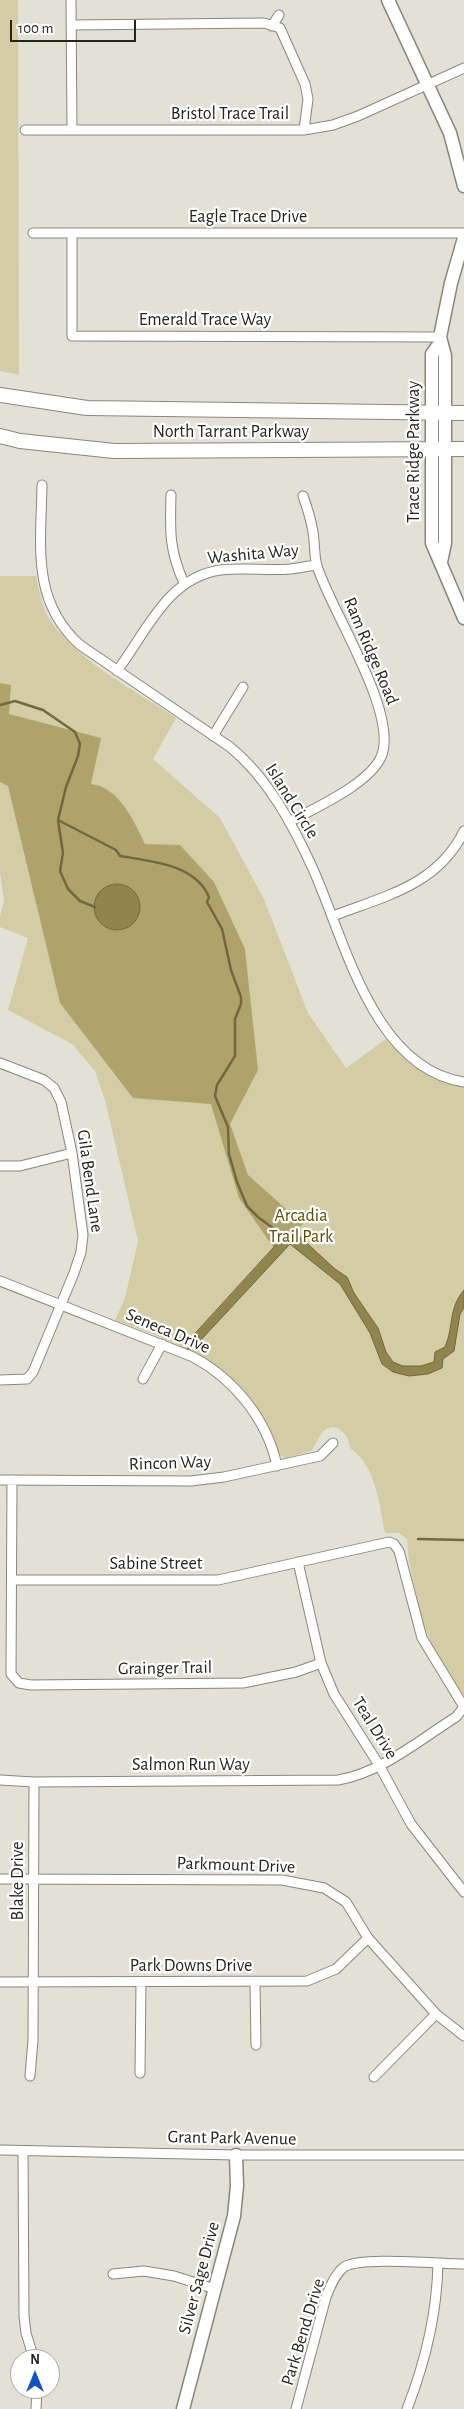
<!DOCTYPE html>
<style>
body{margin:0}
#map{position:relative;width:464px;height:2409px;overflow:hidden;background:#e3e1d5;font-family:"Alegreya Sans",sans-serif}
canvas{display:block}
.north{position:absolute;left:10px;top:2349px;width:50px;height:50px;box-sizing:border-box;background:#fff;border:1px solid #a8a7a6;border-radius:50%;rotate:0deg;font-size:14px;font-weight:700;line-height:20px;text-align:center;color:#252420}
.north::after{content:'';display:block;margin:auto;width:18px;height:22px;background:#1452bd;clip-path:polygon(50% 0,100% 100%,50% 72%,0 100%)}
.scale{position:absolute;left:10px;top:20px;width:126px;height:22px;box-sizing:border-box;border:2px solid #252420;border-top:0;padding-left:6px;font-size:15px;line-height:18px;white-space:nowrap;color:#252420;-webkit-text-stroke:4px #fff;paint-order:stroke}
</style>
<div id="map">
<canvas width="464" height="2409"></canvas>
<div class="north">N</div>
<div class="scale">100 m</div>
</div>
<script>
const ctx = document.querySelector('canvas').getContext('2d');
ctx.lineJoin = 'round';
function fillPath(path, color) { ctx.fillStyle = color; ctx.fill(path, 'evenodd'); }
function strokePath(path, color, width, dash) { ctx.strokeStyle = color; ctx.lineWidth = width; ctx.lineCap = dash ? 'butt' : 'round'; ctx.setLineDash(dash || []); ctx.stroke(path); }
function drawText(font, color, halo, rows, align = 'center') {
  ctx.font = font + ' "Alegreya Sans",sans-serif'; ctx.lineWidth = 4.5; ctx.setLineDash([]); ctx.textBaseline = 'middle'; ctx.strokeStyle = halo; ctx.fillStyle = color; for (const [text, x, y, turn = 0] of rows) {
    ctx.save(); ctx.translate(x, y); ctx.rotate((+turn || 0) * Math.PI / 180); ctx.textAlign = isNaN(turn) ? turn : align; if (halo) ctx.strokeText(text, 0, 0); ctx.fillText(text, 0, 0); ctx.restore();
  }
}
fillPath(new Path2D(`
 M0,0H18L19,375L0,371Z
 M0,576H36C39,591 42,607 50,620C76,660 136,691 176,718L153,759L220,818L264,899L308,1013L346,1068L386,1039C411,1066 427,1081 464,1087V1696L437,1656L422,1622L409,1561L407,1539L399,1533H385C379,1504 376,1465 350,1448C349,1436 338,1421 325,1430C319,1434 316,1445 311,1451L285,1458L280,1455C274,1441 268,1427 260,1414C227,1361 171,1340 115,1320L125,1298L138,1241L105,1100L95,1071L72,1044L8,1010L28,938L0,927V916L4,901L0,872Z`), '#d4cca5');
fillPath(new Path2D(`
 M0,683L11,685L9,714L101,738L91,784C119,787 134,821 145,844L180,845L214,882L245,949L258,1070L230,1124L248,1175L303,1224L274,1248L239,1198L211,1104L133,1098L60,1003L8,786L0,782Z`), '#afa36c');
const water = new Path2D(`
 M94 907a23 23 0 1 1 46 0a23 23 0 1 1-46 0Z
 M288,1232L297,1234L335,1269L347,1277L354,1293L378,1328L386,1352L393,1362L403,1366H421L434,1362L435,1352L445,1347C454,1326 448,1309 464,1290V1308L460,1314L454,1351L443,1359L442,1368L428,1374L409,1376L393,1372L382,1364L370,1333L340,1284L290,1244L200,1341L194,1335Z`);
fillPath(water, '#91854e');
strokePath(water, '#716840', 1);
strokePath(new Path2D(`
 M0,705L15,701L43,710L75,732L80,744L78,756L66,787L58,820L63,853L60,871L68,889L80,901L95,907
 M58,820L116,850L120,856C150,861 195,864 209,897L207,902L222,929L231,970L241,997V1004L235,1019V1056L217,1085L215,1096L228,1127L229,1154L237,1182L247,1206L258,1217L285,1237
 M188,1349L198,1337
 M418,1539L464,1540`), '#716840', 2.5);
const street = new Path2D(`
 M71,0L72,130
 M72,25L264,23L280,28L305,84L308,99L304,130
 M272,26L279,15
 M25,130H304L333,125L358,116L464,68
 M33,233H464
 M72,234V336L440,337
 M42,485C41,545 31,601 80,645L230,747C268,778 293,825 313,869C345,940 373,1069 464,1082
 M171,495C170,531 169,550 184,583
 M117,671C146,633 167,577 221,570C244,567 267,571 290,569C299,568 308,566 317,565
 M213,736L243,687
 M289,822C315,808 369,784 381,757C400,715 331,611 317,566C314,556 315,543 313,532C311,520 307,507 303,496
 M333,916C385,896 438,885 464,831
 M0,1063L44,1080L54,1088L61,1102L72,1153L83,1235L81,1252L74,1273L33,1372L27,1379L0,1380
 M0,1166H20L72,1153
 M0,1281L193,1357C234,1379 267,1419 277,1466
 M143,1379L162,1344
 M0,1480L191,1481L224,1477L320,1456L333,1443
 M12,1480L11,1674L19,1683L31,1685L243,1683L296,1672L321,1663
 M298,1562L321,1663L334,1694L379,1765L411,1824L464,1892
 M0,1780L34,1782L338,1780C379,1774 421,1739 456,1717L464,1707L422,1638L399,1551L394,1544L389,1542L218,1580H12
 M0,1879L282,1880L324,1888L346,1902L368,1938L436,2014L464,2036
 M0,1982L307,1981L336,1969L368,1938
 M255,1983L256,2045
 M140,2073L141,1983
 M30,2076L33,2040L34,1782
 M374,2077L436,2014
 M0,2150L236,2155H464
 M23,2151L24,2316L26,2333L34,2359
 M113,2274L144,2271L174,2276L215,2289
 M36,2409L37,2389
 M296,2409L326,2297C330,2287 335,2274 344,2267C361,2256 440,2264 464,2264
 M407,2409C425,2363 437,2313 438,2263`);
const secondary = new Path2D(`
 M388,0L450,133L464,186
 M440,343L432,354V543L464,618
 M441,562L445,543V356L440,337L451,283L464,238
 M183,2409L234,2216L237,2186L236,2155`);
const primary = new Path2D(`
 M0,395L87,408L464,413
 M0,436L20,441L114,451L464,449`);
strokePath(street, '#89867c', 11);
strokePath(secondary, '#89867c', 15);
strokePath(primary, '#89867c', 16);
strokePath(street, '#fff', 9);
strokePath(secondary, '#fff', 12);
strokePath(primary, '#fff', 14);
drawText('18px', '#252420', '#fff', [
 ["Bristol Trace Trail",230,114],
 ["Eagle Trace Drive",248,217],
 ["Emerald Trace Way",205,320],
 ["North Tarrant Parkway",231,432],
 ["Trace Ridge Parkway",414,452,-90],
 ["Washita Way",253,554,-5],
 ["Ram Ridge Road",371,651,67],
 ["Island Circle",292,801,58],
 ["Gila Bend Lane",90,1181,82],
 ["Seneca Drive",168,1331,23],
 ["Rincon Way",170,1463,-2],
 ["Sabine Street",156,1564],
 ["Grainger Trail",165,1668,-1],
 ["Teal Drive",375,1728,58],
 ["Salmon Run Way",191,1765],
 ["Parkmount Drive",236,1865,2],
 ["Blake Drive",18,1881,-90],
 ["Park Downs Drive",191,1966],
 ["Grant Park Avenue",232,2138,1],
 ["Silver Sage Drive",199,2278,-75],
 ["Park Bend Drive",303,2332,-73]
]);
drawText('18px', '#5a4d04', '#fff', [
 ["Arcadia",301,1216],
 ["Trail Park",301,1237]
]);
</script>
